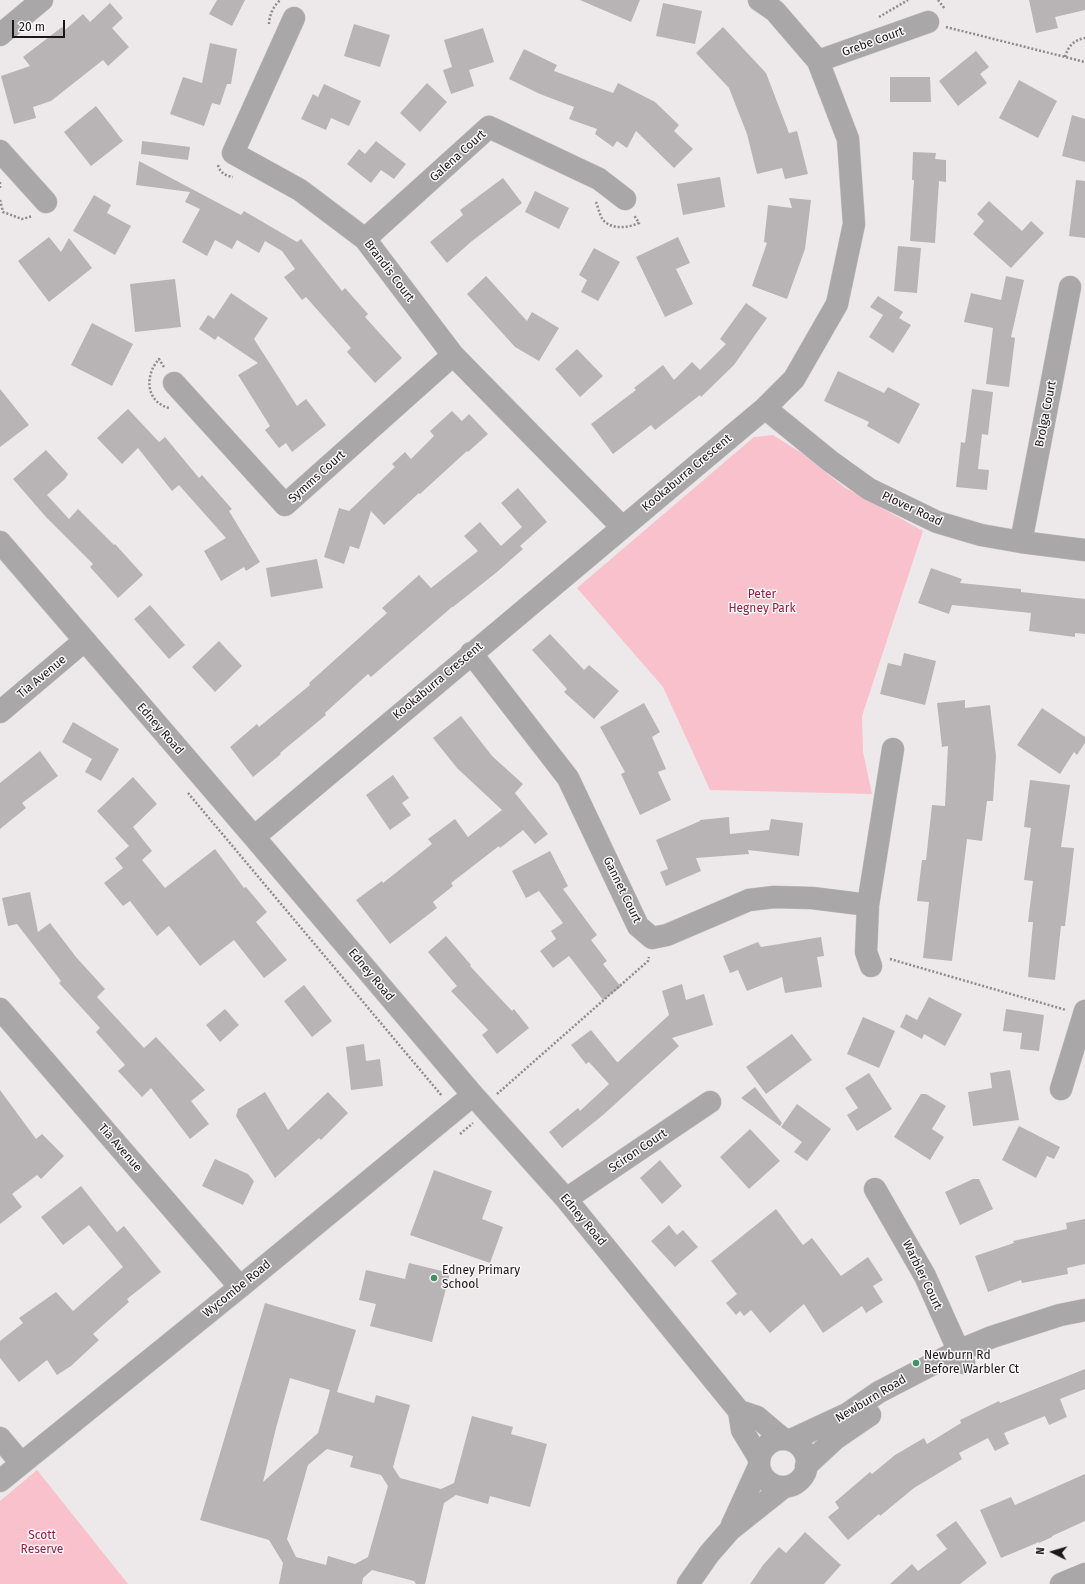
<!DOCTYPE html>
<style>
body{margin:0}
#map{position:relative;width:1085px;height:1584px;overflow:hidden;background:#ede9ea;font-family:"Fira Sans",sans-serif}
canvas{display:block}
.north{position:absolute;left:1033px;top:1532px;width:40px;height:40px;-webkit-text-stroke:3px #fbf6f7;paint-order:stroke;rotate:275deg;font-size:11px;font-weight:700;line-height:16px;text-align:center;color:#191818}
.north::after{content:'';display:block;margin:auto;width:14px;height:18px;background:#191818;clip-path:polygon(50% 0,100% 100%,50% 72%,0 100%)}
.scale{position:absolute;left:12px;top:20px;width:53px;height:18px;box-sizing:border-box;border:2px solid #191818;border-top:0;padding-left:5px;font-size:12px;line-height:14px;white-space:nowrap;color:#191818;-webkit-text-stroke:3px #fbf6f7;paint-order:stroke}
</style>
<div id="map">
<canvas width="1085" height="1584"></canvas>
<div class="north">N</div>
<div class="scale">20 m</div>
</div>
<script>
const ctx = document.querySelector('canvas').getContext('2d');
ctx.lineJoin = 'round';
function fillPath(path, color) { ctx.fillStyle = color; ctx.fill(path, 'evenodd'); }
function strokePath(path, color, width, dash) { ctx.strokeStyle = color; ctx.lineWidth = width; ctx.lineCap = dash ? 'butt' : 'round'; ctx.setLineDash(dash || []); ctx.stroke(path); }
function drawText(font, color, halo, rows, align = 'center') {
  ctx.font = font + ' "Fira Sans",sans-serif'; ctx.lineWidth = 3; ctx.setLineDash([]); ctx.textBaseline = 'middle'; ctx.strokeStyle = halo; ctx.fillStyle = color; for (const [text, x, y, turn = 0] of rows) {
    ctx.save(); ctx.translate(x, y); ctx.rotate((+turn || 0) * Math.PI / 180); ctx.textAlign = isNaN(turn) ? turn : align; if (halo) ctx.strokeText(text, 0, 0); ctx.fillText(text, 0, 0); ctx.restore();
  }
}
fillPath(new Path2D(`
 M773,435L803,454L844,487L923,531L862,716L863,752L872,794L710,790L663,687L577,588L754,437Z
 M37,1470L128,1584H0V1501Z`), '#f9c1cb');
fillPath(new Path2D(`
 M217,0H245L232,26L209,14Z
 M580,0H640L631,22Z
 M1029,0H1085V10L1055,17L1058,28L1036,33Z
 M110,3L123,18L112,28L129,47L108,66L103,60L51,101L33,107L36,118L14,124L1,76L30,66L23,57L62,27L65,30L83,14L90,22Z
 M663,3L702,11L695,44L656,36Z
 M354,24L390,35L380,67L344,56Z
 M723,27L766,73L789,133L797,131L808,174L785,179L782,168L757,174L747,134L729,88L696,53Z
 M483,28L494,62L469,70L474,86L451,94L443,70L452,67L444,40Z
 M210,43L237,49L231,84H227L220,105L212,103L204,126L170,114L183,77L202,83Z
 M524,49L557,65L554,71L613,93L618,83L655,102L679,125L674,131L693,149L674,168L636,131L627,148L617,141L613,147L595,134L597,129L569,119L574,107L540,94L509,79Z
 M976,51L989,67L980,74L987,83L958,106L939,81Z
 M890,77H930L931,102H890Z
 M1019,80L1057,101L1038,138L999,118Z
 M427,83L447,102L420,132L400,113Z
 M324,84L361,101L349,126L331,118L326,130L301,119L313,94L318,97Z
 M96,106L123,141L91,166L64,132Z
 M1072,115L1085,119V162L1062,156Z
 M142,141L190,147L188,160L141,154Z
 M376,141L406,164L394,179L381,170L371,183L347,164L359,149L365,154Z
 M913,152L936,153L935,159L946,160V182L939,181L935,243L910,241L914,180H912Z
 M139,161L241,215L244,211L297,242L301,239L342,291L345,288L368,314L365,317L402,358L375,383L347,352L351,348L306,297L302,300L284,277L295,269L282,251L265,241L259,253L237,240L232,249L215,240L207,256L182,242L200,209L185,202L190,192L136,185Z
 M720,177L725,207L683,215L677,184Z
 M503,178L522,203L472,241L447,263L430,242L463,215L460,210Z
 M1076,180L1085,181V238L1069,236Z
 M535,191L569,208L559,229L525,212Z
 M94,195L111,205L107,213L131,226L115,255L73,231Z
 M789,198L811,200L805,249L787,299L752,286L767,243L764,242L768,205L792,208Z
 M989,201L1022,231L1031,221L1044,233L1011,268L973,234L984,221L977,214Z
 M49,237L61,252L69,238L92,268L49,302L18,261Z
 M678,237L690,263L676,269L693,304L665,317L636,257Z
 M898,246L921,248L917,293L894,291Z
 M594,248L620,262L598,301L581,292L587,280L579,275Z
 M486,276L527,321L532,312L559,328L539,361L515,347L467,294Z
 M1006,276L1024,280L1011,337L1015,338L1009,387L986,384L993,328L964,322L971,293L1001,300Z
 M175,279L181,327L135,332L130,284Z
 M231,293L268,318L254,339L297,406L306,399L326,425L292,452L286,443L279,448L265,430L270,426L238,375L258,363L218,336L215,340L199,329L208,315L214,319Z
 M878,296L903,312L899,318L911,325L893,353L869,337L883,315L870,307Z
 M746,303L767,318L734,365L701,397L700,395L655,430L651,425L613,454L591,424L636,390L634,388L663,365L674,380L692,362L700,370L726,344L720,339Z
 M92,323L133,344L112,386L71,365Z
 M577,349L603,376L580,397L555,369Z
 M838,371L884,393L888,387L920,404L899,444L867,426L869,422L824,401Z
 M0,389L29,425L0,447Z
 M972,389L993,392L988,435L982,434L978,469L989,470L987,490L956,487L961,442L965,443Z
 M128,409L159,442L165,437L199,478L202,475L232,509L229,511L260,562L246,571L244,567L221,581L204,551L226,538L179,485L172,491L138,448L122,464L97,438Z
 M452,411L462,421L469,414L488,434L468,452L467,451L420,494L419,493L384,525L371,511L359,549L350,546L344,564L324,557L339,508L349,511L395,467L392,464L405,452L411,459L434,436L430,431Z
 M46,450L68,474L65,479L47,495L69,519L78,509L114,545L115,544L143,575L118,598L90,567L93,564L46,517L13,479Z
 M518,488L547,522L520,546L523,549L497,572L453,607H452L371,677L368,674L325,713L326,715L280,753L281,754L253,777L230,747L257,724L259,727L310,685L309,683L387,613L382,608L419,575L431,588L478,551L464,536L480,522L501,546L522,527L501,503Z
 M317,559L323,588L271,597L266,568Z
 M931,568L962,579L960,583L1021,589V592L1085,599V634L1075,633V637L1029,631L1031,613L952,605L949,614L918,603Z
 M150,605L185,645L169,659L134,619Z
 M550,634L584,670L589,665L619,691L594,719L564,692L567,689L532,650Z
 M219,641L242,666L215,692L192,667Z
 M904,653L936,661L925,705L880,694L888,663L901,666Z
 M965,700V708L990,705L996,756L993,801H987L982,841L967,839L952,961L923,958L929,902L917,901L922,860H926L932,805L945,806L948,746L942,747L937,703Z
 M644,703L660,732L652,737L666,769L658,772L671,800L640,815L621,774L625,772L600,727Z
 M1042,708L1085,737V743L1077,755L1074,752L1060,774L1017,745Z
 M461,716L492,756L523,784L515,793L548,834L535,844L523,830L500,848L499,846L451,883L453,886L433,902L437,908L390,944L356,900L382,881L383,883L432,844L428,839L455,819L468,837L502,810L457,768L433,738Z
 M73,722L119,749L101,781L85,772L92,759L62,742Z
 M40,751L58,776L22,803L26,808L0,829V783Z
 M393,775L409,798L402,803L411,815L390,830L366,795Z
 M133,777L157,804L133,827L152,851L142,860L165,888L215,849L244,888L246,887L267,912L256,922L287,960L264,978L234,940L200,966L169,926L157,936L130,901L123,906L104,883L123,868L115,858L129,846L97,811Z
 M1030,780L1070,785L1061,847L1074,848L1065,926H1061L1055,980L1028,977L1033,922H1028L1033,881L1024,880L1031,828L1024,827Z
 M729,817L730,834L769,830L771,819L803,823L799,856L748,850L749,854L696,858L701,871L666,886L660,872L668,869L656,840L700,821V820Z
 M550,851L568,886L563,889L597,935L591,940L607,961L603,964L621,987L603,1000L569,956L553,968L540,951L556,939L551,931L563,923L539,891L526,898L512,871Z
 M30,892L38,932L50,923L76,957L105,989L97,997L144,1048L156,1037L205,1090L191,1101L209,1124L190,1139L151,1088L142,1097L118,1071L125,1065L96,1032L100,1028L59,983L61,981L17,924L8,926L2,898Z
 M446,936L471,965L470,966L512,1011L514,1009L529,1028L497,1054L482,1035L488,1030L451,991L457,986L428,952Z
 M821,937L824,956L817,957L822,987L785,993L782,977L747,991L738,970L730,973L723,956L758,942L761,947Z
 M682,984L686,1000L704,994L713,1025L672,1038L679,1046L603,1115L562,1148L549,1132L578,1108L580,1111L609,1084L589,1062L586,1064L571,1045L591,1030L617,1062H618L669,1015L662,991Z
 M304,985L332,1021L312,1037L284,1001Z
 M929,997L962,1014L945,1046L924,1034L922,1039L900,1027L906,1014L917,1020Z
 M225,1009L239,1025L220,1042L206,1025Z
 M1006,1009L1044,1015L1039,1051L1020,1049L1022,1033L1003,1031Z
 M863,1017L895,1031L879,1068L847,1054Z
 M792,1034L812,1060L766,1094L746,1067Z
 M364,1044L366,1061L380,1059L383,1086L351,1090L346,1047Z
 M1010,1070L1019,1120L973,1126L968,1092L992,1088L990,1073Z
 M869,1073L892,1109L857,1131L847,1115L858,1108L845,1088Z
 M755,1087L782,1123L780,1126L741,1098Z
 M0,1090L36,1139L42,1134L64,1156L41,1179L37,1175L12,1194L22,1207L0,1224Z
 M265,1092L288,1130L328,1092L348,1113L321,1140L319,1138L275,1178L236,1116L238,1109Z
 M921,1094H926L946,1106L932,1129L944,1137L930,1160L894,1137Z
 M797,1104L831,1129L807,1161L794,1152L802,1142L781,1127Z
 M1019,1126L1060,1147L1054,1159L1047,1156L1036,1178L1002,1160Z
 M750,1129L780,1161L749,1189L720,1157Z
 M215,1159L248,1174L254,1181L243,1205L202,1186Z
 M660,1160L682,1186L662,1204L640,1178Z
 M434,1170L492,1191L482,1219L503,1227L490,1263L410,1235Z
 M973,1179H979L993,1209L960,1225L945,1192Z
 M81,1186L117,1232L124,1226L161,1272L127,1299L129,1302L93,1334L99,1340L71,1366L57,1375L47,1360L19,1382L0,1358V1341L23,1323L19,1318L56,1292L73,1311L123,1267L89,1225L63,1245L41,1217Z
 M776,1209L803,1245L812,1238L841,1276L868,1257L883,1280L873,1286L883,1302L866,1313L862,1306L823,1333L804,1304L770,1333L751,1310L744,1316L740,1311L736,1315L726,1303L737,1294L711,1261Z
 M1085,1219V1264L1067,1268L1068,1274L1022,1283L1021,1280L988,1292L975,1256L1014,1243L1013,1241L1067,1229L1066,1223Z
 M669,1225L677,1235L683,1230L698,1247L675,1267L651,1241Z
 M409,1263L450,1273L432,1342L370,1326L376,1304L359,1300L366,1270L405,1279Z
 M265,1303L356,1330L337,1392L374,1403L376,1395L410,1405L393,1467L400,1478L441,1489L454,1483L472,1416L513,1427L511,1434L547,1444L530,1507L490,1496L488,1504L456,1495L444,1503L425,1584H416L414,1581L372,1570L363,1578L362,1584H279L283,1563L269,1540L200,1520ZM290,1378L330,1390L318,1433L263,1482L276,1428ZM327,1449L353,1456L350,1467L381,1475L388,1486L368,1557L355,1564L328,1556L326,1565L296,1557L287,1539L308,1465Z
 M1085,1369V1389L1060,1399L1067,1417L1049,1425L1045,1416L1004,1433L1009,1444L995,1451L988,1438L959,1453L962,1459L914,1488L880,1516L879,1514L848,1540L828,1517L839,1508L835,1502L870,1472L872,1474L895,1455L924,1438L927,1444L961,1423L960,1420L999,1401L1000,1403Z
 M1085,1474V1521L1052,1536V1537L1039,1543V1542L1001,1558L980,1510L1011,1497L1015,1505Z
 M956,1521L987,1563L960,1584H890L912,1564L918,1571L947,1549L936,1535Z
 M805,1532L841,1565L824,1584H750L763,1565L779,1547L786,1553Z`), '#b8b4b5');
const minor = new Path2D(`
 M294,18L233,153L300,190L365,239L453,355L622,527
 M0,35L42,0
 M818,61L928,22
 M0,151L46,202
 M365,239L489,127L599,179L625,199
 M174,383L285,505L453,355
 M765,408L830,461L869,489L937,522L981,535L1021,542L1085,550
 M0,542L254,837L473,1095L566,1199L739,1411L742,1430L759,1458
 M1021,542L1070,287
 M471,653L568,778L638,926L652,938L667,935L749,900L774,897L812,898L868,905
 M0,712L84,641
 M254,837L765,408L794,379L837,304L854,224L848,139L818,61L775,11L759,0
 M871,966L866,952L868,905L893,749
 M0,1009L240,1287
 M1061,1089L1085,1011
 M875,1189L925,1276L964,1363
 M566,1199L710,1102
 M739,1411L757,1417L783,1439
 M0,1438L21,1463
 M0,1481L240,1287L473,1095
 M1061,1584L1085,1574`);
const tertiary = new Path2D(`
 M759 1463a24 24 0 1 1 48 0a24 24 0 1 1-48 0Z
 M791,1440L847,1414L879,1392L958,1351L992,1337L1060,1315L1085,1310
 M806,1466L835,1439L870,1415
 M732,1525L759,1466
 M688,1584L709,1554L730,1530L784,1487`);
strokePath(minor, '#c7c3c4', 23);
strokePath(tertiary, '#c7c3c4', 23);
strokePath(new Path2D(`
 M938,0L945,9
 M879,17L908,0
 M269,24C269,16 274,4 281,0
 M946,27L1085,62
 M1065,57C1068,46 1074,40 1085,38
 M218,165C220,173 226,176 233,177
 M0,182V189
 M0,200L3,212L22,219L33,216
 M596,202C598,207 600,216 603,220C612,230 628,228 639,223L634,215
 M164,367L159,359C156,363 152,368 151,373C146,389 153,404 169,408
 M188,793L442,1096
 M890,959L1066,1010
 M497,1094L648,961L649,957
 M460,1134L473,1123`), '#8d8a8b', 2.5, [2, 2]);
strokePath(minor, '#a9a7a7', 22);
strokePath(tertiary, '#a9a7a7', 22);
for (const [x, y, r, color] of [
 [434,1278,4,"#3f9264"],
 [916,1363,4,"#3f9264"]
]) { const dot = new Path2D(); dot.arc(x, y, r, 0, 2 * Math.PI); ctx.fillStyle = color; ctx.fill(dot); strokePath(dot, '#fbf6f7', 1.5); }
drawText('12px', '#191818', '#fbf6f7', [
 ["Grebe Court",873,42,-20],
 ["Galena Court",458,156,-42],
 ["Brandis Court",389,271,53],
 ["Brolga Court",1046,414,-79],
 ["Kookaburra Crescent",687,473,-40],
 ["Symms Court",317,477,-42],
 ["Plover Road",912,509,25],
 ["Tia Avenue",42,677,-40],
 ["Kookaburra Crescent",438,681,-40],
 ["Edney Road",160,729,49],
 ["Gannet Court",622,890,64],
 ["Edney Road",371,975,50],
 ["Tia Avenue",120,1148,49],
 ["Sciron Court",638,1151,-34],
 ["Edney Road",583,1220,50],
 ["Warbler Court",922,1275,64],
 ["Wycombe Road",237,1289,-39],
 ["Newburn Road",871,1399,-31]
]);
drawText('12px', '#8f2044', '#fbf6f7', [
 ["Peter",762,595],
 ["Hegney Park",762,609],
 ["Scott",42,1536],
 ["Reserve",42,1550]
]);
drawText('12px', '#191818', '#fbf6f7', [
 ["Edney Primary",442,1271],
 ["School",442,1285],
 ["Newburn Rd",924,1356],
 ["Before Warbler Ct",924,1370]
], 'left');
</script>
